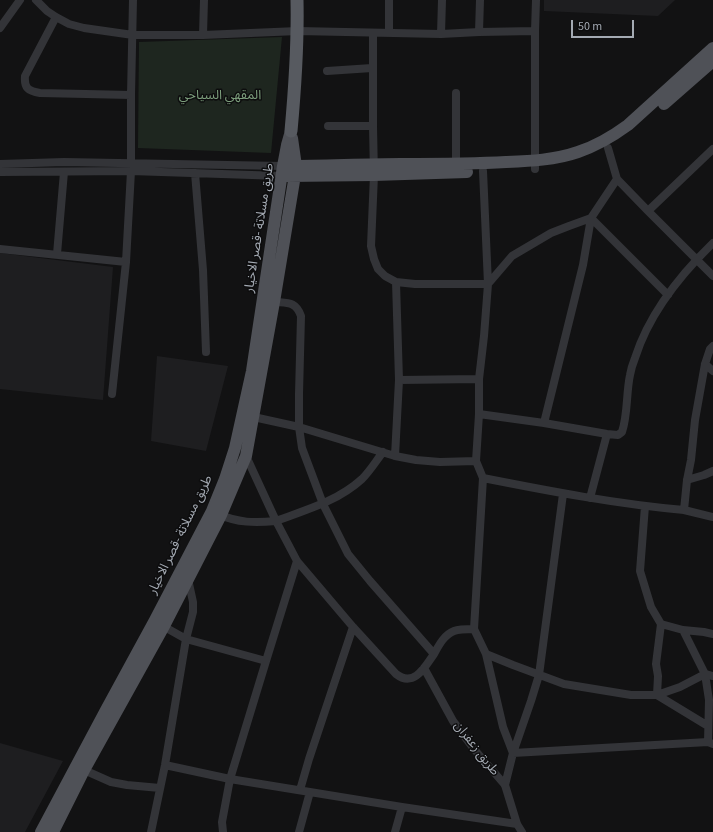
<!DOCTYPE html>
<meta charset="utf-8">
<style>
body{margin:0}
#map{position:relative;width:713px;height:832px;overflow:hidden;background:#121213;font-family:"Source Sans 3",sans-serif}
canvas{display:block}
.scale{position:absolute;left:571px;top:20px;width:63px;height:18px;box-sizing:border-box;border:2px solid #a4aab3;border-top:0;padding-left:5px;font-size:12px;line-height:14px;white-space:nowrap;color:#a4aab3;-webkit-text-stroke:3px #0d0d0e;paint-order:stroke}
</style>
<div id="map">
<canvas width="713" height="832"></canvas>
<div class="scale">50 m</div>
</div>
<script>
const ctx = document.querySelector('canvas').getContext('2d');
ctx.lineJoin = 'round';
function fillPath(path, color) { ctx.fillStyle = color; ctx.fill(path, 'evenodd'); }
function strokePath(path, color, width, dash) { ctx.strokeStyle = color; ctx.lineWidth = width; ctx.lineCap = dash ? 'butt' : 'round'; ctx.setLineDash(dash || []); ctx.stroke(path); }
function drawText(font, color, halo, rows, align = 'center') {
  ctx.font = font + ' "Source Sans 3","Noto Sans Arabic",sans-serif'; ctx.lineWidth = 3; ctx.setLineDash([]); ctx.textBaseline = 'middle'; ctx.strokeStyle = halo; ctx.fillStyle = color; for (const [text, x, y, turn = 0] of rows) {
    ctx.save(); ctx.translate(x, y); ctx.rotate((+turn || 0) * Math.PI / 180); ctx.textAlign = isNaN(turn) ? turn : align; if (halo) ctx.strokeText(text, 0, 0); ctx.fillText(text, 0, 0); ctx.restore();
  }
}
fillPath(new Path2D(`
 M544,0H675L658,16L544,11Z
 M0,253L113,267L103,400L0,389Z
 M157,356L228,366L206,451L151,441Z
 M0,743L63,761L25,832H0Z`), '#1e1e20');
fillPath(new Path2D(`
 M282,37L271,153L138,148L139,42Z`), '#1e261f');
strokePath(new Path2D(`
 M36,0L47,11L56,17L69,24L84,28L133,35H203L298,31L441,34L479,32L535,31
 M56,17L25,76C24,88 28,91 40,93L131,95
 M0,28L20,0
 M479,32L480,0
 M373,33V126L374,175L371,246L374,259L378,269L385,276L396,282L415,284H488L512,256L551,233L569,226L591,218L617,179
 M389,33V0
 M441,34L442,0
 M203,35L204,0
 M327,71L372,68
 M456,93V167
 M328,126H373
 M608,148L617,179L648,211L713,276
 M0,164L64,162L283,166
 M535,169V31L536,0
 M483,171L488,284L484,336L479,379V414L476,461L483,478L474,629L486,654L503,727L513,753L505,785
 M0,172L131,171L282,176
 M195,173L203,270L206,352
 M648,211L713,149
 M591,218L668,295
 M0,249L126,262
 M57,254L64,172
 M269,301C285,304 295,299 301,316L299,394V427L302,448L323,504L348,554L370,581L434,654C425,667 414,688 396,674L353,627L297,561L276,521C306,510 338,501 362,479C370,471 376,461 383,452
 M713,346L710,349L705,364L695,420L691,460L687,480L684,510L713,517
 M705,364L713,371
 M399,380L479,379
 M112,394L126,262L131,171V95L133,0
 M479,414L544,423L607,434L618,435L622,432C628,414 626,394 630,375C631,369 633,363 635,358C649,314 680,275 713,243
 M249,416L299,427L395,456L416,460L440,462L476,461
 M544,423L583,265L591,218
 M395,456L399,380L396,282
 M483,478C549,491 616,504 684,510
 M687,480L704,475L713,471
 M563,494L539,675L531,701L513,753L708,742L713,744
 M590,498L607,434
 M645,506L640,571L651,607L661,624L656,664L658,676L657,695
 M218,514C238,523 255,523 276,521L246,456
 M661,624L683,630L705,674L709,700L708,742
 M161,625L186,639L266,661L297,561
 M683,630L704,632L713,634
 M434,654C439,645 444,635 454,631C459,629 468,629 474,629
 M486,654L513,665L564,684L631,695H657L680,687L705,674L713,676
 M424,668L453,721L474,749L505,785L517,824L522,832
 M657,695L708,726
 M165,765L230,779L402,807L517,824
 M84,770L111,782L127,785L160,788
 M300,790L309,759L353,627
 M151,832L165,765L186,639L193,612V602L188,579
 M223,832L222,822L230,779L266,661
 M299,832L310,792
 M395,832L402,807`), '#333438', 8);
strokePath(new Path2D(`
 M664,104L713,61
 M288,166C325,166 363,164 400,164C435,164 471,164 506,162C530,161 555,160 578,152C596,146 613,136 628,125L713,48
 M287,176L374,175L467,172
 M41,832L106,710L155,620L212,511L225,479L235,448L252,371L283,166L287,145L291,131
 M53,832L84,770L164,626L221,515L246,456L274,302L295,175L296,166L292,138`), '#4f5157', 12);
strokePath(new Path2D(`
 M291,131C295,87 298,44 297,0`), '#575a60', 13);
drawText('13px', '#7c9e7c', '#0d0d0e', [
 ["المقهي السياحي",220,96]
]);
drawText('13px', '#a4aab3', '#0d0d0e', [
 ["طريق مسلاتة -قصر الاخيار",260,228,-81],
 ["طريق مسلاتة -قصر الاخيار",181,535,-64],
 ["طريق زعفران",476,749,52]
]);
</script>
